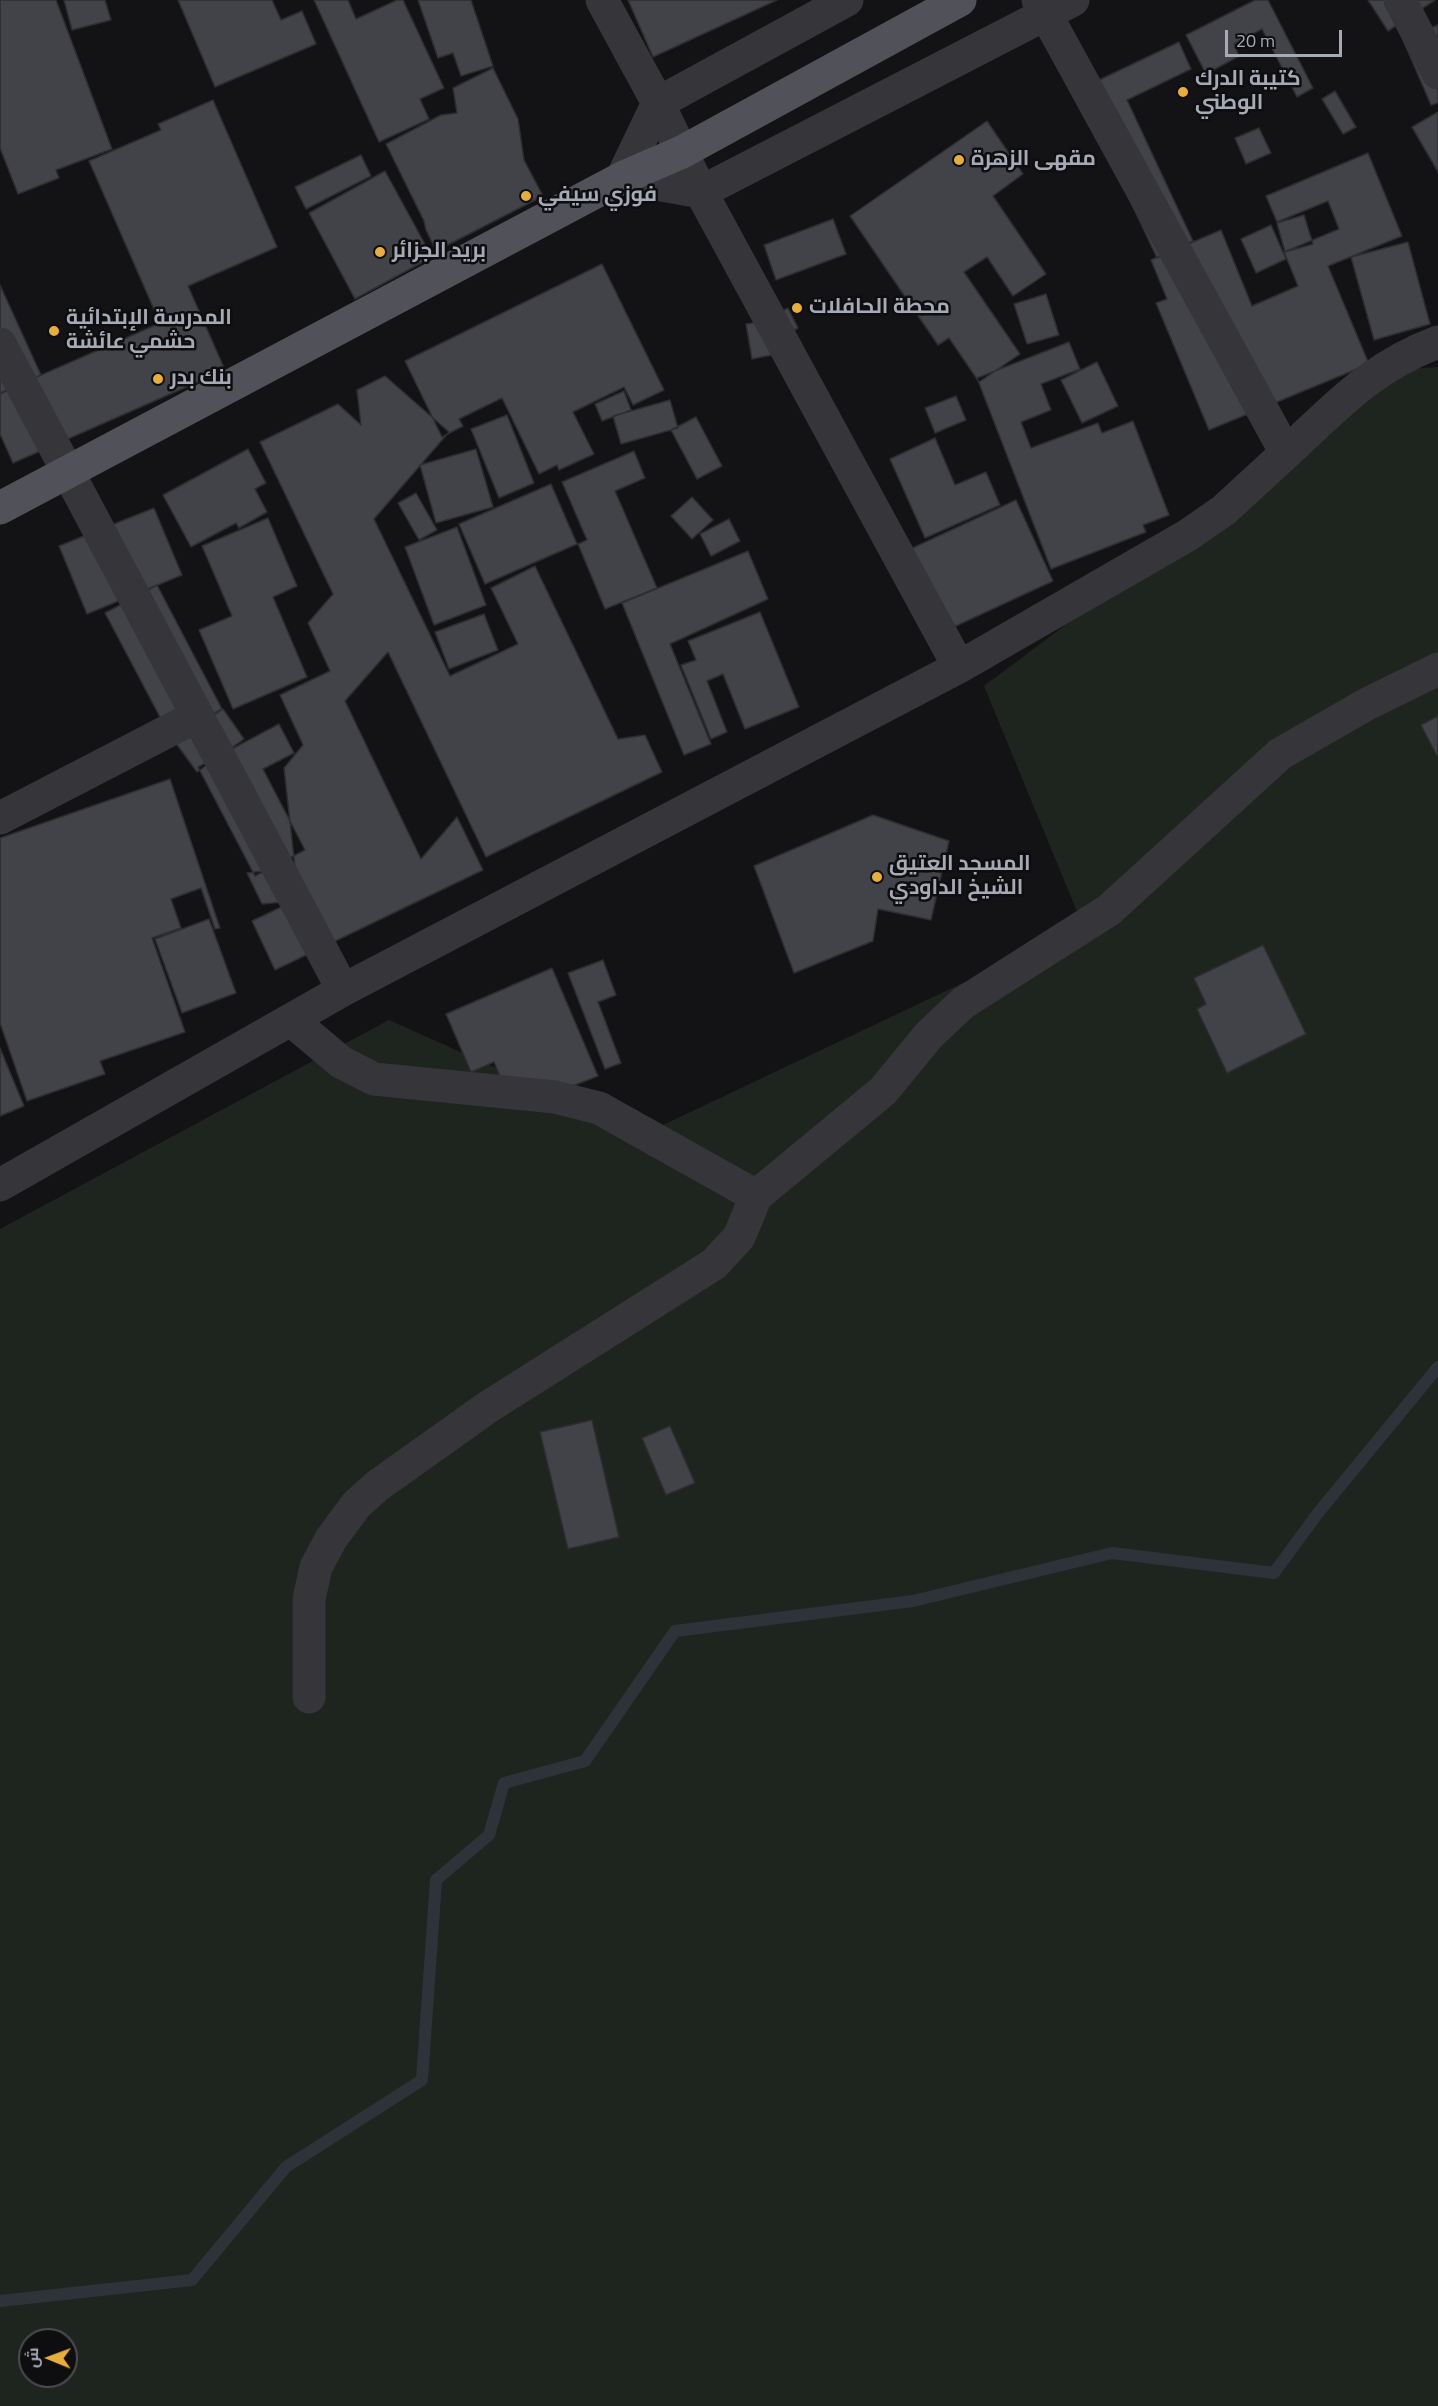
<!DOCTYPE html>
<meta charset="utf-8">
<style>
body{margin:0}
#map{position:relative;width:1438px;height:2406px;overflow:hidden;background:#131315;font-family:"Titillium Web",Cairo,sans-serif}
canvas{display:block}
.north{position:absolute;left:18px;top:2328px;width:60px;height:60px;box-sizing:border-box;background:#0e0e10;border:2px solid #4b4c52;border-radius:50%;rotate:271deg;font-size:16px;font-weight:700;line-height:24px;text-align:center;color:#a6aab5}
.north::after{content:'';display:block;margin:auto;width:21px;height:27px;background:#e8ae38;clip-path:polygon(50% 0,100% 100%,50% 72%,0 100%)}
.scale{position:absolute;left:1225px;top:30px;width:117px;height:27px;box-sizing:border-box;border:3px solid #a6aab5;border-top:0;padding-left:8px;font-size:18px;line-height:21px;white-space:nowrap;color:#a6aab5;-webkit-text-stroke:4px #0e0e10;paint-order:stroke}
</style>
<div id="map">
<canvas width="1438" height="2406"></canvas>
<div class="north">ش</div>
<div class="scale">20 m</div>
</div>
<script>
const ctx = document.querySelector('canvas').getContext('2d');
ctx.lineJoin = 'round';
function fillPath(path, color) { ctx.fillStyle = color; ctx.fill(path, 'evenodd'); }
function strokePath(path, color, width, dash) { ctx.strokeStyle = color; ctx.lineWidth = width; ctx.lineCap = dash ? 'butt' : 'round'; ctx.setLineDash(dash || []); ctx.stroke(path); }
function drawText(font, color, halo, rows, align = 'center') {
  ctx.font = font + ' "Titillium Web",Cairo,sans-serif'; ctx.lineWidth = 5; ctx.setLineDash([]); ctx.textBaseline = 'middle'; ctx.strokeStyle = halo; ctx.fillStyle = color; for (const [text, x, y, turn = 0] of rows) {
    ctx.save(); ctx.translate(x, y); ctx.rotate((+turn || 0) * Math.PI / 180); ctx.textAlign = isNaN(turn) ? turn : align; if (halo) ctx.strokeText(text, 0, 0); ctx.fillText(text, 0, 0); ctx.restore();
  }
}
fillPath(new Path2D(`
 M1438,367V2406H0V1229L389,1020L644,1134L1083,926L984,686L1407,369ZM30,2340H66V2376H30Z`), '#1e251f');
strokePath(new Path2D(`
 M0,2301L192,2280L286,2167L422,2080L436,1880L489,1835L504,1783L585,1761L675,1631L913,1601L1112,1553L1274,1573L1318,1513L1438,1367`), '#2c343a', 12);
const building = new Path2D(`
 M0,0H56L112,149L56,170L59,178L18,194L0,148Z
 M64,0H105L111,20L72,30Z
 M178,0H272L281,20L302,11L316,44L215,87Z
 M314,0H348L356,19L397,0H403L444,88L420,99L429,119L379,142Z
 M418,0H471L493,66L461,76L453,53L438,58Z
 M628,0H777L653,57Z
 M1255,0H1268L1313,88L1297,97L1262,29L1234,44L1239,56L1206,74L1186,35Z
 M1368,0H1435L1388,31Z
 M1438,25V103L1431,105L1403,40Z
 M1179,42L1191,69L1127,100L1193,241L1157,258L1078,90Z
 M493,68L518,119L524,160L543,196L436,251L426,230L424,221L386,144L441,115L457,113L453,88Z
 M1335,91L1356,127L1343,134L1322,99Z
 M213,100L277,247L188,286L225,370L13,463L0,434V393L160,323L89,161L161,130L158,124Z
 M1438,112V172L1412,127Z
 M987,121L1023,174L993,196L1046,274L1013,296L987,257L964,272L1020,354L979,382L949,338L938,345L850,216Z
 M1259,128L1271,153L1246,164L1235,138Z
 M1368,153L1402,236L1328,266L1369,364L1209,430L1156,303L1167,299L1151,260L1221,230L1252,306L1298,286L1284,252L1339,229L1328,201L1277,222L1266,196Z
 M361,155L371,176L306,209L295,187Z
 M385,171L432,257L355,299L309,213Z
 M1304,215L1313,244L1285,252L1277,223Z
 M833,219L846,254L776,280L764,245Z
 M1271,225L1286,259L1256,273L1241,239Z
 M1408,242L1430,324L1374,340L1351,257Z
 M602,264L664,390L633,405L624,387L573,412L594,454L559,470L557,465L539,474L502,398L459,419L463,426L442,437L405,361Z
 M0,285L41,375L0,394Z
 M1046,294L1059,335L1027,344L1014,304Z
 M788,308L798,328L780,338L770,317Z
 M765,321L772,355L752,359L746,324Z
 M1069,342L1080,369L1041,384L1051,410L1021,422L1031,448L1098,423L1102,433L1133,421L1169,515L1143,525L1146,532L1051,569L977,378Z
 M1097,362L1118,406L1082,423L1061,380Z
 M385,376L449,432L374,519L450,676L518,644L491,588L535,566L618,739L645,735L662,772L486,857L388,652L345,701L421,859L457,817L483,870L275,970L252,921L294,901L262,904L247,873L295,867L284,768L303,745L280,695L330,671L308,623L333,594L260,442L338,404L361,425L357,390Z
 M624,391L631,410L602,421L595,404Z
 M956,396L966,420L935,433L925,408Z
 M670,400L678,428L621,444L613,416Z
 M507,415L534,483L499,498L471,429Z
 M696,417L722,466L697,479L671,430Z
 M935,438L955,485L986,472L1000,505L925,538L890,459Z
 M248,449L266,483L255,489L267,512L239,528L236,523L191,547L163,495Z
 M476,449L493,507L436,523L420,465Z
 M634,451L645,478L615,491L657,588L605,609L578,544L587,540L562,482Z
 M551,484L577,544L485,584L459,524Z
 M416,493L437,530L419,540L398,503Z
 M692,497L713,520L692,539L671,516Z
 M1016,500L1053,581L943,632L906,551Z
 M154,508L182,575L87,614L59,546Z
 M268,518L297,586L273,597L307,677L233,709L199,630L232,616L202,546Z
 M729,519L740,541L711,556L700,534Z
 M457,527L486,605L434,625L405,547Z
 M748,551L768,599L670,644L711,744L684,755L622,603Z
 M157,585L222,709L170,736L105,613Z
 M760,612L799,707L745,729L723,674L707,681L727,732L711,739L681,665L696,660L688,641Z
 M484,614L498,650L449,669L435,632Z
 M223,709L244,739L197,772L175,742Z
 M1438,716V755L1437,756L1421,725Z
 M279,724L294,753L263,769L305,850L255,876L198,767Z
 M170,779L220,928L215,929L201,888L171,899L181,928L152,938L185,1032L100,1061L105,1074L27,1101L0,1023V838Z
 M873,815L949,841L931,920L878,909L873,941L794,973L754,866Z
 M209,919L236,993L182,1013L155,939Z
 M1263,945L1306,1034L1227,1073L1197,1009L1206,1004L1194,978Z
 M603,960L616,995L598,1002L621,1063L605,1069L568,973Z
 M552,968L598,1076L514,1109L494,1062L471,1072L446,1014Z
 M0,1048L24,1106L0,1116Z
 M592,1420L619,1537L568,1549L540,1432Z
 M670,1426L695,1483L666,1495L642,1438Z`);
fillPath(building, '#424348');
strokePath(building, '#2e2d31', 1.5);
strokePath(new Path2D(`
 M847,0L658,103L622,178L701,192L1073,0
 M1400,0L1438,73
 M0,344L343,990L0,1185
 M1286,453C1337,406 1371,367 1438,342
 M959,667L1188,535L1224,510L1286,453L1038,0
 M0,818L197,716
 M343,990L959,667L701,192L658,103L602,0
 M291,1020L341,1062L374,1079L555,1097L599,1108L756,1196L883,1091L929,1035L963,1003L1109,910L1280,754L1367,704L1438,669
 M309,1697V1599L316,1567L331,1539L356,1505L377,1486L488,1407L714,1264L739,1237L756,1196`), '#35353a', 33);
strokePath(new Path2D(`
 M0,508L622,178L682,152L960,0`), '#515259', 33);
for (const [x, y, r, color] of [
 [1183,92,6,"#e8ae38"],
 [959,160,6,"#e8ae38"],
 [526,196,6,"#e8ae38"],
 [380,252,6,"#e8ae38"],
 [797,308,6,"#e8ae38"],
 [54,331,6,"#e8ae38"],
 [158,379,6,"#e8ae38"],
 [877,877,6,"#e8ae38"]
]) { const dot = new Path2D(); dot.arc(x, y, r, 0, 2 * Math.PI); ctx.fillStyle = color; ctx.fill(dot); strokePath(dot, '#0e0e10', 2); }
drawText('bold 21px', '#a6aab5', '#0e0e10', [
 ["كتيبة الدرك",1195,80],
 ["الوطني",1195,104],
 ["مقهى الزهرة",971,160],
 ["فوزي سيفي",538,196],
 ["بريد الجزائر",392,252],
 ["محطة الحافلات",809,308],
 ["المدرسة الإبتدائية",66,319],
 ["حشمي عائشة",66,343],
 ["بنك بدر",170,379],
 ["المسجد العتيق",889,865],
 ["الشيخ الداودي",889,889]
], 'left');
</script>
